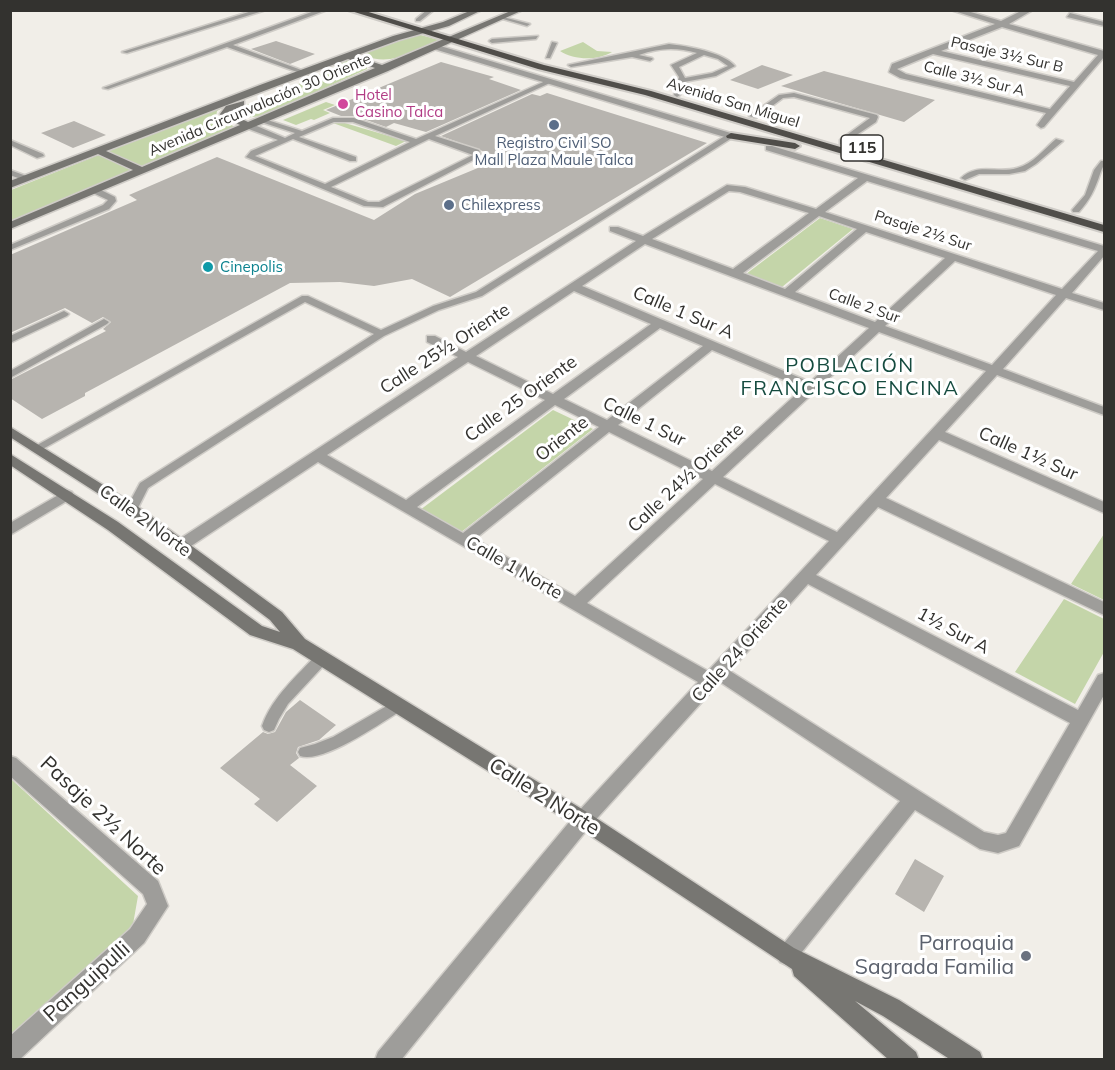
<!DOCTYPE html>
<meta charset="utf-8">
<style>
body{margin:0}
#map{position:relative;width:1115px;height:1070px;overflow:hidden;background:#f1eee8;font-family:Mulish,sans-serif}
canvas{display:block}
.frame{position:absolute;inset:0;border:12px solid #33322f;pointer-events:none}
</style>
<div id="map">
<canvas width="1115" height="1070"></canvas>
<div class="frame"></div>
</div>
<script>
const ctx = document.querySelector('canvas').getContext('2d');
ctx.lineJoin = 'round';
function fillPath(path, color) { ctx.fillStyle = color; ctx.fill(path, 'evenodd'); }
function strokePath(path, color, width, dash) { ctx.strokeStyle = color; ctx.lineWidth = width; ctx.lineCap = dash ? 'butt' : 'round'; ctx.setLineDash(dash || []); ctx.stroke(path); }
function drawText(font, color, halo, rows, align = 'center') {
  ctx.font = font + ' Mulish,sans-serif'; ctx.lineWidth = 6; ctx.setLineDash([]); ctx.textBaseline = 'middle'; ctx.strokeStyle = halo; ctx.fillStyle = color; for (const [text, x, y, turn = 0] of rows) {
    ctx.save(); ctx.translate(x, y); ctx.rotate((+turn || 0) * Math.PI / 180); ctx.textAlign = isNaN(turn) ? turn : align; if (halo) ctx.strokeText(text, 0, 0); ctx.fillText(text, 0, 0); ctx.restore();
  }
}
fillPath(new Path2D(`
 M417,34L439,40C411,52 393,66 364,56L366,53Z
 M583,42L597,51L612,52C597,61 574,60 560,51Z
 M348,60L367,66V69L263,116L241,118L233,115L232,112L239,108L311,79Z
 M233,101H236L217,111L216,117L237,128L11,221V190Z
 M326,102L335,105L323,110L330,113L314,120L311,119L296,125L283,120Z
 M338,121L406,141L396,146L333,123Z
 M820,218L853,229L782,287L746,274Z
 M553,410L593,429L460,533L420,510Z
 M1104,534V600L1071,584Z
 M1064,599L1104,619V652L1075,704L1015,672Z
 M10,778L138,896L132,930L10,1046Z`), '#c4d5a9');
fillPath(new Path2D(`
 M276,41L315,54L290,64L251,49Z
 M441,62L494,77L489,79L521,90L426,132L394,123L386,127L355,116H341L326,110Z
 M762,65L793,75L758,89L730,80Z
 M824,71L935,100L904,122L781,86Z
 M547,93L707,143L450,297L412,279L374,286L340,282L290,283L85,393V396L42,419L10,398V380L106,331L103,329L111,322L103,317L92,323L65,308L10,333V255L137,200L129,195L217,157L374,220L415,194L502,158L441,136L532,94L540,96Z
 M74,121L106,135L73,148L41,133Z
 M300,700L336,725L319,740L298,747L296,753L299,758L290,765L317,786L277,822L254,804L260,799L220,768L263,732L268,734L275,732L286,712Z
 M915,859L944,876L924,912L895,894Z`), '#b7b4af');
const service = new Path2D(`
 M255,10H266L127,53L122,52Z
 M317,10H327L233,45L304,71V73H300L227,47L108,89L103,88Z
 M427,10H434L420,21H416V19Z
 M503,17L530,24L527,26L503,19Z
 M538,36L536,39L492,43L489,41L492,39Z
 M552,42L557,43L550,58H546Z
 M669,44C687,46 723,52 735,66L716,76L684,82L680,95L677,97L674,95L679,77L671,65L697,53C676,47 659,48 639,55L652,58L653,59L650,61L632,57L571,67L568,65ZM704,55L718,59L728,66L712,73L685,78L679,67Z
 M550,79L553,81L552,82L435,136L479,150L481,156L383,207L364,206L246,157L251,151L278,140L246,128V124H252L285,138L295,133L261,122V118L302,131L333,118H354L416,139ZM334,122H353L410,142L325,184L255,156L293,139L350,161H356V157L299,137ZM429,139L473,155L379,202H368L331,187Z
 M794,93L877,115L878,117L876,122L843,144H840V140L870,118L794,97L783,98L756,118L749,116L779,95Z
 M728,134L735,136L482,296L439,310L384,336L148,488L136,512H128L126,509L140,483L374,334L305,302L41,450L37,451L32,448L302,296H308L381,330L433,306L476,292Z
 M1056,139L1063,141L1036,164L1025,171L1009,174H979L965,180L961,178C978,162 997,174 1017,168C1033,164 1044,149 1056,139Z
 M10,140L43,154L44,156L37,158L10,145Z
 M1101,161H1104C1104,167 1102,168 1100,174C1095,189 1090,200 1079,212H1073L1072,210L1085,195L1094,170Z
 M10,170L29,177L30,179L26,181L10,175Z
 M93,189H99L115,197L116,201L109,209L10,250V245L103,205L108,200L93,193Z
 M64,311L69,314L67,316L10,343V336Z
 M104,319L109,322L107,324L10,378V371Z
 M322,653L327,654L329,658L327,662L288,704L279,719L274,730L269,732L264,730L262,726C272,697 297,676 317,654Z
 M397,700L402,702L404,706L402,710C381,723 323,764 300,756L298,752L300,748L315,744L333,737Z`);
const minor = new Path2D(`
 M951,10H964L1001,21L1023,10H1033L1009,24L1104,51V57L1044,127L1041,128L1037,125L1046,113L900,78L889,72L892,64L995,24ZM1002,27L1098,55L1074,82L941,51ZM933,54L1070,86L1050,109L906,74L897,69Z
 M1070,13L1104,22V26L1067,17Z
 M437,45L734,134L736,136L728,138L434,49L433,47Z
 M766,146H772L1104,246V256L1072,293L1104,303V310L1066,298L1003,369L1104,407V415L997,375L945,432L1104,502V513L939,440L886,498L1104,602V615L878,507L816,575L1078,710L1098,675L1104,673V695L1019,846L998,853L980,849L915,810L794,962L787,965L780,962L776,955L780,948L900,801L720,682L590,826L401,1060H375L378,1052L576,814L698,682L318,462L185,550H175L172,546L175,542L458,357L427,342V336H435L466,352L636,241L610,231V227H618L643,236L727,185L745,187L816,209L858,178L766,150ZM867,181L1098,251L1062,289L825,212ZM729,191L740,192L809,213L733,269L652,239ZM819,216L857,229L785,289L743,273ZM866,232L945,258L875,322L795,292ZM645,244L869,328L810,382L582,286ZM955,261L1056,295L992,365L885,326ZM574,291L651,324L553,394L476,356ZM660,328L703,346L607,420L564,399ZM879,332L986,371L837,532L723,477ZM712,350L803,388L712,471L618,425ZM468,362L545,400L406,500L327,455ZM555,405L599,427L463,533L417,507ZM609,432L703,479L575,596L475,539ZM715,484L829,541L708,671L587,603ZM808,584L1070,723L1006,833L998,835L984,832L730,671Z
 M67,490L72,492L74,495L72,498L10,535V523Z
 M10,756L16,758L158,881L168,906L144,943L19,1060H10V1036L130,929L147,904L143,894L10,776Z`);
const secondary = new Path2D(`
 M472,10H482L449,26L399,40L355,56L382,65L513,10H523L388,71L10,229V222L133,170L98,154L10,188V181L260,85L393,36L443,22ZM348,59L375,68L248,122L229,113L244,105V101L226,106L220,114L221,116L240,125L142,167L106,151Z
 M10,427L137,506L282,612L305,639L590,814L794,948L899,1000L980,1052L983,1060H951L883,1016L855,1001L916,1052L919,1060H889L794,976L792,969L576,826L293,649L250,635L108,530L10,465V454L118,522L262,626L280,632L270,620L127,512L10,437Z`);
const trunk = new Path2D(`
 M348,10H362L544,65L651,91L1104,225V232L645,95L538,69Z
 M731,133L795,143L800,146L795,149L727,138L726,136Z`);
strokePath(service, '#cfccc7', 3);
strokePath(minor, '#cfccc7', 3);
strokePath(secondary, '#cfccc7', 3);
strokePath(trunk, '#cfccc7', 4);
fillPath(service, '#9e9d9a');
fillPath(minor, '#9e9d9a');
fillPath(secondary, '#777672');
fillPath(trunk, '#504e4a');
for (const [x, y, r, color] of [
 [343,104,6,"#d1479c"],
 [554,125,6,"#5c6f8a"],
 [449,205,6,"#5c6f8a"],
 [208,267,6,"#0f9aa8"],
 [1026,956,6,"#6b7280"]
]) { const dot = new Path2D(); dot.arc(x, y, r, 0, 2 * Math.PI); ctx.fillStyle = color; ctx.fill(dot); strokePath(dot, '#fff', 2); }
drawText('15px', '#33322f', '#fff', [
 ["Pasaje 3½ Sur B",1007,55,13],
 ["Calle 3½ Sur A",974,79,14],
 ["Avenida San Miguel",733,103,17],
 ["Avenida Circunvalación 30 Oriente",260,105,-23],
 ["Pasaje 2½ Sur",923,231,18],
 ["Calle 2 Sur",864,306,20]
]);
drawText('15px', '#b23c85', '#fff', [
 ["Hotel",355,95],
 ["Casino Talca",355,112]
], 'left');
drawText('15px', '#4e5e75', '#fff', [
 ["Registro Civil SO",554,143],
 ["Mall Plaza Maule Talca",554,160],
 ["Chilexpress",461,205,"left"]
]);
drawText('15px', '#0d838f', '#fff', [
 ["Cinepolis",220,267]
], 'left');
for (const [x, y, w] of [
 [862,148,42]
]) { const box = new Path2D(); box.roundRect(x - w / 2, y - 13, w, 26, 4.5); ctx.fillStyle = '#fff'; ctx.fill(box); strokePath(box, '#33322f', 1.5); }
drawText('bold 16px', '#33322f', null, [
 ["115",862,148]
]);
drawText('18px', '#33322f', '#fff', [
 ["Calle 1 Sur A",683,313,23],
 ["Calle 25½ Oriente",445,349,-33],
 ["Calle 25 Oriente",521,399,-36],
 ["Calle 1 Sur",644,422,26],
 ["Oriente",562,439,-38],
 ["Calle 1½ Sur",1028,454,24],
 ["Calle 24½ Oriente",686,478,-43],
 ["Calle 2 Norte",145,521,36],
 ["Calle 1 Norte",514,568,30],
 ["1½ Sur A",953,631,28],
 ["Calle 24 Oriente",740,650,-48]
]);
ctx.letterSpacing = '1.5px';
drawText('20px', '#154b3f', '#fff', [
 ["POBLACIÓN",850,366],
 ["FRANCISCO ENCINA",850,389]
]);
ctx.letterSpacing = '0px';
drawText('21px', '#33322f', '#fff', [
 ["Calle 2 Norte",544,797,32],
 ["Pasaje 2½ Norte",103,816,43],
 ["Panguipulli",87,982,-42]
]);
drawText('21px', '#5b616d', '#fff', [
 ["Parroquia",1014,944],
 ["Sagrada Familia",1014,968]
], 'right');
</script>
